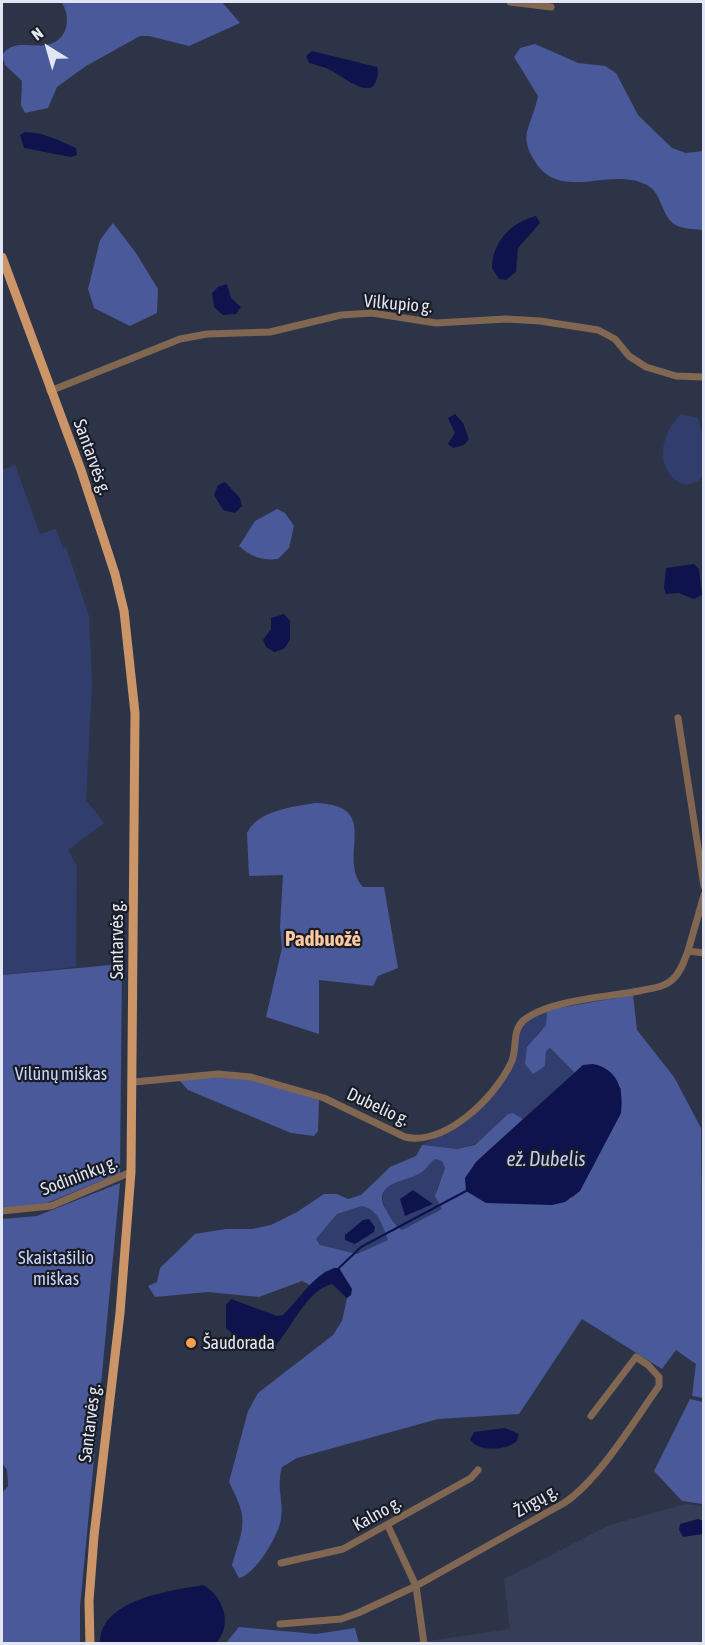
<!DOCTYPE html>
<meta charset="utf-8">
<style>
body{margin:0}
#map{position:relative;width:705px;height:1645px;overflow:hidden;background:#2e3447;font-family:"Asap Condensed",sans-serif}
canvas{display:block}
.frame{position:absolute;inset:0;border:3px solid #e2e6f3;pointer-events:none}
.north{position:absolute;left:18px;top:18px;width:60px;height:60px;-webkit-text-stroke:4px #191c25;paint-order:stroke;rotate:323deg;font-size:16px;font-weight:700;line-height:24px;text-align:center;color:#e2e6f3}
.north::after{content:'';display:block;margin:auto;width:21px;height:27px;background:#e2e6f3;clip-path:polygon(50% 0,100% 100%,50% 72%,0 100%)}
</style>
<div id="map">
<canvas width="705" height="1645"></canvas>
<div class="frame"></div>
<div class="north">N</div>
</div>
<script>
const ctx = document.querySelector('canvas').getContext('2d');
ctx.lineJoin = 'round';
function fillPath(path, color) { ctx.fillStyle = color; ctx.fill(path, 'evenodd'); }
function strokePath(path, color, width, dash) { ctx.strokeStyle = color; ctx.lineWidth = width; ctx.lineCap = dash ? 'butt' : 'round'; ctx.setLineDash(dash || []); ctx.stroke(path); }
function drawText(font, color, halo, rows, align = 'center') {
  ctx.font = font + ' "Asap Condensed",sans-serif'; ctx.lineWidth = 4.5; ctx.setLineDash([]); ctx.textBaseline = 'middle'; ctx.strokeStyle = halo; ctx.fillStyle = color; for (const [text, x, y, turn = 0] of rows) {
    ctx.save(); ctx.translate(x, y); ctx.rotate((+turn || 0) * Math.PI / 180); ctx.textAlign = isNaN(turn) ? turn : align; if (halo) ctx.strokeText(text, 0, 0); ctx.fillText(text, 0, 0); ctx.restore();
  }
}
fillPath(new Path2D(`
 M685,1504L703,1506V1643L428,1644V1641L510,1629L504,1579L610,1525Z`), '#363d56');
fillPath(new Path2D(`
 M681,414L698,418L703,436V476C679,504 640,455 681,414Z
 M15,465L40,534L56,529L63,548L66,547L89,616L92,685L86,800L104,823L68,850L77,866L76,967L2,975V470Z
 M547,1010L546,1025L535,1036L546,1060V1050L549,1048L575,1073L523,1119L513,1113C501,1118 497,1125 488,1134C470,1152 446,1151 422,1145L453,1128L509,1072C527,1042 505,1029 547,1010Z
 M435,1159L442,1161L445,1168L436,1190L442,1209L402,1230C394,1225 392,1220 387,1212C373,1183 398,1182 418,1174C426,1171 428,1163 435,1159Z
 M362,1206C379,1210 382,1225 388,1240L357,1255L320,1245L316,1239L337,1214Z`), '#313d6d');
fillPath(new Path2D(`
 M61,2H222L240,23L189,46L149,36H140L86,66L57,87L48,108L25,113L21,105L22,81L5,65L2,55C14,38 33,49 50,44C69,39 71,14 61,2Z
 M535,44L578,63L605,66L616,73L638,115L672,148L686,153L703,151V230C696,229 687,229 680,227C660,220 664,194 647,185C609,165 558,205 533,158C528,151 525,140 527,132C530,120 536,108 538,96L514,57L520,48Z
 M113,223L136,253L158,289L157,313L130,326L94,308L88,289L100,240Z
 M277,509L285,513L294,526L289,548L278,559C262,561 250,556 239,546L255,521Z
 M315,803C384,805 336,856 363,887H384L398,968L378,976L373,986L319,980V1034L266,1017L282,948L280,927L283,875L249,876L247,833C258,810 293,807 315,803Z
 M122,964L120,1173L47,1203L2,1208V975Z
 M633,995L637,1030L674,1077L701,1128L703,1398L692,1396L696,1364L676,1350L662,1369L582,1319L519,1414L438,1419L297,1458L282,1467C276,1489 284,1500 281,1519C279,1535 255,1575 239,1578L232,1565C244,1524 249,1521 229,1482L248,1411L258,1393L333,1335L342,1321L347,1298L350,1295L326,1271L310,1285L302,1281L259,1297L208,1292L155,1297L148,1286L157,1282L160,1268L195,1234L226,1229H252L271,1225L297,1212L324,1194H337L348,1199L361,1195L390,1167L416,1156L422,1145L457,1149L475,1145L508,1114L513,1113L523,1119L476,1162L573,1197L580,1190L621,1113V1088L583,1065L575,1073L550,1048L546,1051L545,1066L533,1074L525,1064L527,1047L546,1025L547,1010ZM435,1159L442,1161L445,1168L435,1196L442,1209L402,1230C393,1224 390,1217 385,1208C372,1181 409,1182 422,1172C428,1168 429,1163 435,1159ZM362,1206C379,1210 382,1225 388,1240L357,1254L320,1245L316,1239L337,1214Z
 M219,1077L257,1080L319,1100L318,1131L314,1136L291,1133L188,1090L179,1080Z
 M120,1183L80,1607V1643H2V1493L8,1486L7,1470L2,1463V1219L37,1216Z
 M690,1399L703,1402V1504L682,1501L654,1471Z
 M239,1627L316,1634L355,1628L359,1643H226Z`), '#49599a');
fillPath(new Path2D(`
 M312,51L377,67C379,72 378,75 376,81C371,100 342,76 332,71C325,67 316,65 309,63L306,56Z
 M25,132C44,132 59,141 76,148L77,155L71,157L24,148L20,135Z
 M536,216L540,223L518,248L516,272L506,280L499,279L492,268C492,243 512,221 536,216Z
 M227,284L231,298L241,307L236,314L223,315L214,307L212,293L218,287Z
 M455,414L463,423L469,439L464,445L453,448L448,444L455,433L448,418Z
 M225,482L240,498L242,506L235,513L223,510L214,495L218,485Z
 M694,564L699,569L702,595L694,599L679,593L666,594L664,588L666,568Z
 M284,614L290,621V640L284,649L274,652L266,647L263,640L271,629V618Z
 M593,1064C618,1069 624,1090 621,1113L580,1191L565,1202L552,1205L486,1203L466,1191L465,1178L476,1162L583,1065Z
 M413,1190L433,1204L405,1216L400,1199Z
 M369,1219L375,1227L374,1232L355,1244L345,1240V1235L363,1220Z
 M334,1268H339L352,1289L351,1295L347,1298L332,1284C307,1290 292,1327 276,1345L263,1338L239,1340L226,1328V1305L231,1299L277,1316L283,1315C299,1300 312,1276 334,1268Z
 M505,1428L519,1434L517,1441C505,1451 480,1452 470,1440L474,1432Z
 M698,1519L703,1521V1534L683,1537L679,1530L680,1524Z
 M203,1585C224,1596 233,1626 216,1643H100C100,1599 170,1591 203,1585Z`), '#0e134d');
strokePath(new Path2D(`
 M339,1268L361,1247L466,1191`), '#0e134d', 2);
strokePath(new Path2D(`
 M510,2L551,7
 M50,391L180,339L207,334L270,332L341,315L372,313L436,323L506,319L540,321L598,330L615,339L629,356L646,367L676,376L704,377
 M678,718L704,886
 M688,951L704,895
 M134,1082L218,1074L251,1077L324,1098L405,1137C446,1146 495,1097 511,1063C518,1049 511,1031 524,1020C549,1000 606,997 639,991C651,988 664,988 673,979C681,972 684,961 688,951L704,953
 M2,1211L51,1206L131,1172
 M388,1526L416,1586L424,1644
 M281,1563L343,1549L471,1478L478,1470
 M280,1624L341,1619L358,1613L416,1586L564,1503C599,1480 634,1421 659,1386V1377L648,1365L636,1357L591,1416`), '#816651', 7);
strokePath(new Path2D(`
 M2,257L81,470L115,574L124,611L135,713L131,1172L120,1313L94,1536L89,1601L90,1644`), '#cc9568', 9);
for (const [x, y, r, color] of [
 [191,1343,6,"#fa9f4e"]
]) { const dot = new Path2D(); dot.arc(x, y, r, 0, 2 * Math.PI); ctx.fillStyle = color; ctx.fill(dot); strokePath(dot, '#191c25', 2); }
drawText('18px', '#e2e6f3', '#191c25', [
 ["Vilkupio g.",398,304,5],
 ["Santarvės g.",92,457,70],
 ["Santarvės g.",117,940,-90],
 ["Dubelio g.",378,1107,25],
 ["Sodininkų g.",79,1176,-21],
 ["Santarvės g.",90,1423,-83],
 ["Žirgų g.",536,1501,-30],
 ["Kalno g.",377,1514,-29]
]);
drawText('18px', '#c9d5fb', '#191c25', [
 ["Vilūnų miškas",61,1074],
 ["Skaistašilio",56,1258],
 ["miškas",56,1279]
]);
drawText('18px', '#e2e6f3', '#191c25', [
 ["Šaudorada",203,1343]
], 'left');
drawText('italic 20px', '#c0ccf2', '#191c25', [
 ["ež. Dubelis",546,1160]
]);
drawText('bold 21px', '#fdc9a0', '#191c25', [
 ["Padbuožė",323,939]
]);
</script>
